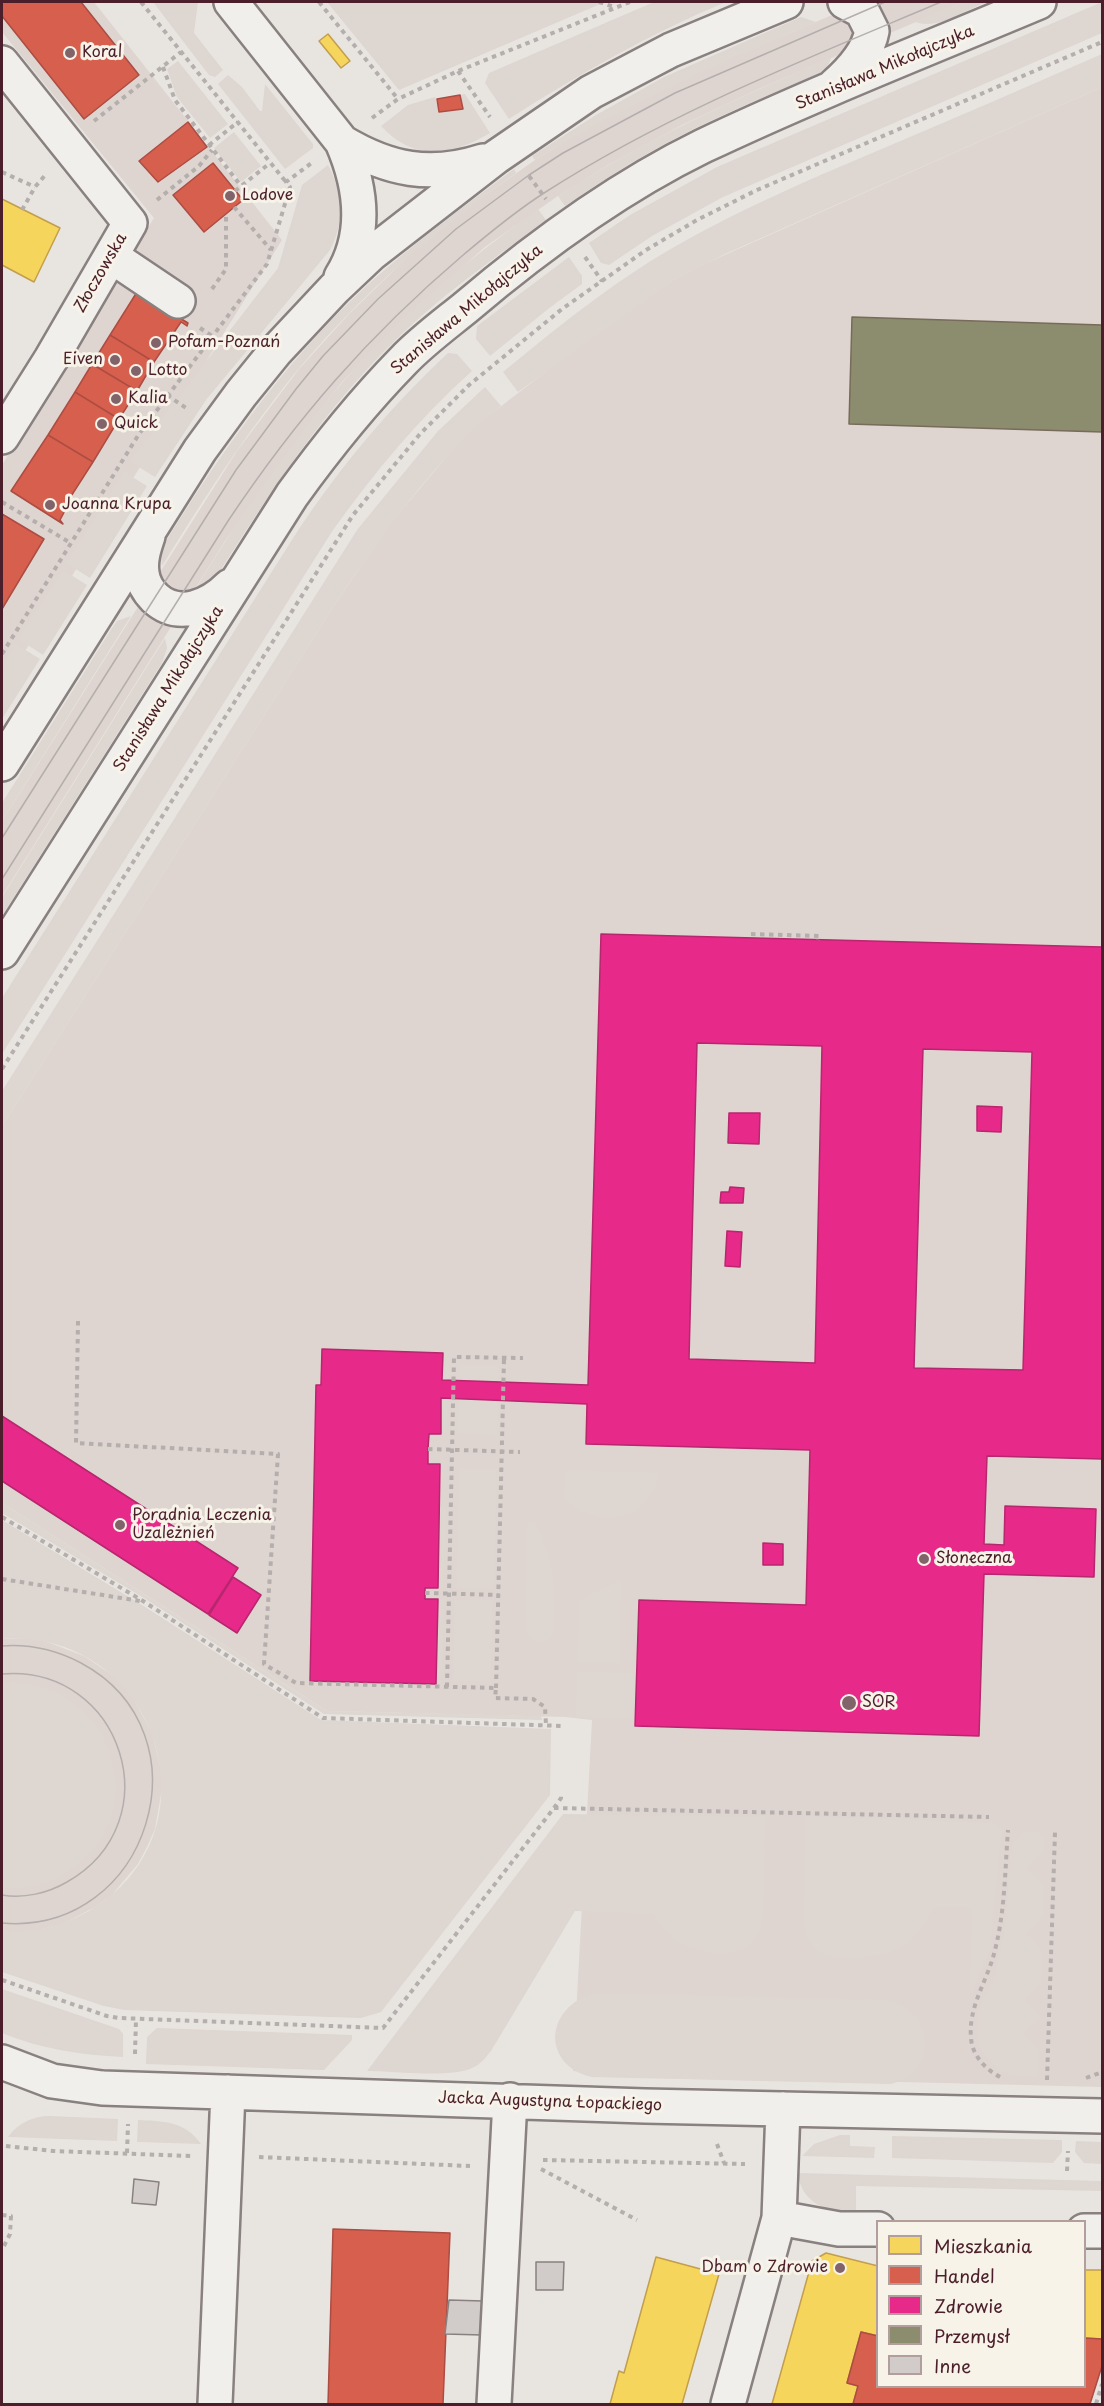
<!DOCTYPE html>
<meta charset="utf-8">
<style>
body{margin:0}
#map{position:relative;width:1104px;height:2406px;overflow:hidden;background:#e8e5e0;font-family:"Playpen Sans",sans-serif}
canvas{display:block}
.frame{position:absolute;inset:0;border:3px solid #4a1f2b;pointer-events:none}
.legend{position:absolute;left:876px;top:2220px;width:210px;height:168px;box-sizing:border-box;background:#f7f3e8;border:2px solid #b29e9c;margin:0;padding:8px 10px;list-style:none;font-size:18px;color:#4a1f2b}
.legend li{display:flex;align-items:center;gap:12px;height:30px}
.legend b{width:30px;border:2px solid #b29e9c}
</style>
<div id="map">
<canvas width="1104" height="2406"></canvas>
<div class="frame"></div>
<ul class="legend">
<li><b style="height:16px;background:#f6d55c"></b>Mieszkania</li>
<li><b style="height:16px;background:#d6604d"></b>Handel</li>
<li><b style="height:16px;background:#e7298a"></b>Zdrowie</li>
<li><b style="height:16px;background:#8c8c6e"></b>Przemysł</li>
<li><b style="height:16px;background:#d1ccc9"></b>Inne</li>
</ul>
</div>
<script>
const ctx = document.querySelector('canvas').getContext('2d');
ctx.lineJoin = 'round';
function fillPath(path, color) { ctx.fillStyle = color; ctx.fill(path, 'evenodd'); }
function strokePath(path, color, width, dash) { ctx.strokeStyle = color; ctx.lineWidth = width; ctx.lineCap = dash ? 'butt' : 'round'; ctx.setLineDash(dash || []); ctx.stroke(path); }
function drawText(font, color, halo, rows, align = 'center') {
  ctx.font = font + ' "Playpen Sans",sans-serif'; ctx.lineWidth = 6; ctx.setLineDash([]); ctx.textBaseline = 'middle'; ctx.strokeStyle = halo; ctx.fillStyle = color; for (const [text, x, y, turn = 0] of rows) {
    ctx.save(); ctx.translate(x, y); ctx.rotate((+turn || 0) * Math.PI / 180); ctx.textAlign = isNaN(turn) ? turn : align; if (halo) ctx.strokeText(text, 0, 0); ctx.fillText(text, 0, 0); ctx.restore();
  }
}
fillPath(new Path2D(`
 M2,2H94L282,240L2,688V465L154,218L2,32Z
 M863,2H963L761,88L682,125L608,165L558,196L485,247L394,328L342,382L309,424L225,541L2,896V821L237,451L299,369L349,314L414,251L474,203L535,160L596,123L702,70Z
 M1102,87V2087L618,2075L573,2071L592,1720L565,1717L327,1711L2,1503V1126L337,601L390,524L453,449L474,427L587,340L675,279L702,265Z
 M31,1638L50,1643L84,1656L118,1679L132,1696L152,1733L161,1770L162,1789L155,1829L147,1847L138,1864L111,1896L95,1907L63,1924L29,1932H10L2,1931V1639Z`), '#ded5d0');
fillPath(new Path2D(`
 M153,2H198L194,33L223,70L215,77L209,75Z
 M327,2H605L399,90Z
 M654,2H726C649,34 579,74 509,119L485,83L489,73Z
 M963,2H987C965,10 939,30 915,22Z
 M1102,2V33L723,197L652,236L609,265L601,263L589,243L630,215L717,167Z
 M801,17L816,22C718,63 626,105 535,160L532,156L596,115L664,77Z
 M1102,54V87L725,254L675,279L518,392L503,372C560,325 618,278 683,242C745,207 811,179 877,151C952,119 1027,87 1102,54Z
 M831,58L827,68L820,73C764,97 707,120 654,150C623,167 594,186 565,206L558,196C644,140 737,98 831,58Z
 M178,61L228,124L210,138L177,97L167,69Z
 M228,75L242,87L260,111H262L265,84L313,144V148L285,169L218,84Z
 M465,94L490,133C451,156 414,162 381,126L408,105L435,97L440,112L463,108L460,95Z
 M234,132L261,166L241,182L214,148Z
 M328,165C343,193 345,222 330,250L206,400L155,477L132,463L130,460L278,268L302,185Z
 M514,169L516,173C427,236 344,309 277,396C235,450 198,508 162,566L161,555L163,546C226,444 296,345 388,267C428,233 471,201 514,169Z
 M538,209L546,220C506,250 464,279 426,312C338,388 277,481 215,579L206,586L196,588C257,489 325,391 411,311C451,274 494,241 538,209Z
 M569,257L582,276V284L548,309L490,356L476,339L477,326Z
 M448,353L457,354L472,371C419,418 374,473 333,530L2,1054V998L297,532C341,466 390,407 448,353Z
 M485,387L501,406C434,460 385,531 337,601L2,1126V1091L357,530L438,431Z
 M124,472L147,486L90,578L66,563Z
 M63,570L87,585L43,655L18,639Z
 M131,616L2,821V803L112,628L117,621Z
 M165,638L167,648L162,663L2,916V897Z
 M16,644L40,659L2,719V667Z
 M460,1365H499L497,1435L458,1433Z
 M445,1366H449L447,1433L443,1432Z
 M459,1469H497L494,1589L456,1588Z
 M565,1470L660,1473C650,1521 596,1533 564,1497Z
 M2,1503L327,1711L541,1716L542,1720L324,1714L144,1598L2,1513Z
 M442,1507L446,1508L443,1588H440Z
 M2,1520L142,1605L321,1720L551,1729L550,1795L381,2012L361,2018L124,2010L104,2006L2,1972V1931C32,1934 62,1926 89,1911C224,1833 157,1628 2,1639Z
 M531,1520L536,1523C549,1553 556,1579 554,1611C554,1621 555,1631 549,1639L539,1642L529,1636L525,1626L527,1524Z
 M621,1580L620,1663L578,1662L579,1600Z
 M440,1599H444L442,1671H438Z
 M455,1600H493L491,1681H453Z
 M577,1671L635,1673L633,1719L576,1717Z
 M2,1683C115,1675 162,1823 59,1877C41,1886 21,1890 2,1888Z
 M563,1814L765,1817C765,1839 765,1861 764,1883C764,1926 764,1956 711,1954V1952C676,1948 672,1936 652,1914L575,1911L491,2051C486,2057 481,2064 474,2067C454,2079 391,2071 367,2071Z
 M805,1816L995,1823L1002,1829L990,1948L973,1991H970L972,1907H934C926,1921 918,1935 906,1944C884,1959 818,1970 807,1936C802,1923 804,1908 804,1895C805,1868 805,1842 805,1816Z
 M1023,1832H1040L1045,1838L1044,1850L1027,1867L1044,1885L1043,1917L1026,1933L1042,1950L1041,1983L1025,2000L1041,2017L1023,2034L1039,2050L1038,2077L1011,2075L997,2069L982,2052L977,2037L978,2010L995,1974L1005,1929L1012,1843Z
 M2,1989L119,2029L123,2034V2057C82,2055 40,2049 2,2033Z
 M596,1993L887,2000C937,2011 938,2075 890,2084L592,2077C540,2065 545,2005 596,1993Z
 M157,2028L352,2035V2040L324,2070L146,2064L147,2037Z
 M50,2116L118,2119L117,2141L8,2137C18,2123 33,2116 50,2116Z
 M138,2120C163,2121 185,2121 201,2144L137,2142Z
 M840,2135H850V2146L875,2147L874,2158L802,2156L814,2144Z
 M892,2136L1062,2140V2152L1053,2163L892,2158Z
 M1076,2141L1102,2142V2164L1084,2163L1075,2152Z
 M798,2173L1102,2181V2191L856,2186V2214C828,2212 801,2204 798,2173Z`), '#ded6d0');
const homes = new Path2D(`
 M328,34L350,61L341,68L319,41Z
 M2,199L60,228L34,282L2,265Z
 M826,2253L878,2266V2336L861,2332L847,2383L858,2386L853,2404H772L812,2261Z
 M656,2257L719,2274L682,2404H610L619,2371L624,2373Z
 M1084,2270H1102V2339L1084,2338Z`);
fillPath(homes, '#f6d55c');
strokePath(homes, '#c29e4d', 1.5);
const shops = new Path2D(`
 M2,2H81L139,75L84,119L2,16Z
 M460,95L463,109L439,112L437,99Z
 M188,122L207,147L158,182L139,161Z
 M213,163L243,200L204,232L173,195Z
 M137,292L188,323L187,326L181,322L154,362L110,335Z
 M110,335L154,362L137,391L92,364Z
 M92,364L137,391L119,419L75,392Z
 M75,392L119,419L93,462L48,435Z
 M48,435L93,462L66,504L68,505L60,520L63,524L11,491Z
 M2,514L44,539L2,609Z
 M333,2229L450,2233L443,2404H328Z
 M861,2332L878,2336V2386H1084V2338L1102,2339V2366L1090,2404H853L858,2386L847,2383Z`);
fillPath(shops, '#d6604d');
strokePath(shops, '#ac4c43', 1.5);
const health = new Path2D(`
 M601,934L1102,947V1459L987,1456L984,1544L1004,1545L1005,1506L1096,1509L1094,1577L984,1574L979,1736L635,1726L639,1600L806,1605L810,1450L586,1444L587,1404L441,1398V1434H429L428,1449V1464H440L438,1588H425V1599H438L436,1684L310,1681L316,1385H321L322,1349L443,1353L442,1380L588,1385ZM697,1043L822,1046L815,1363L689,1359ZM923,1049L1032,1052L1023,1370L914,1368Z
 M977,1106L1002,1107L1001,1132L977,1131Z
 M729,1113H760L759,1144L728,1143Z
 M730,1187L744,1188L743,1203H720L721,1192H729Z
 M727,1231L742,1232L740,1267L725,1266Z
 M2,1416L238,1568L208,1614L2,1481Z
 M763,1543L783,1544V1565H763Z
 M233,1577L261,1595L237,1633L209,1615Z`);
fillPath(health, '#e7298a');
strokePath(health, '#b8266e', 1.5);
const industry = new Path2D(`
 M852,317L1102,325V432L849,424Z`);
fillPath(industry, '#8c8c6e');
strokePath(industry, '#786b5a', 1.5);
const building = new Path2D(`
 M134,2179L159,2182L156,2205L132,2203Z
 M536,2262H564L563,2290H536Z
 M449,2300L483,2301L482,2335L445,2334Z`);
fillPath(building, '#d1ccc9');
strokePath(building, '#898080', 1.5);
const minor = new Path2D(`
 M231,2L342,142C361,186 368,234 341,277
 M2,63L130,223L51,359L2,437
 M834,86C850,72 868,53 872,31L862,11L845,2
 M342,142C389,170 430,178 483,161
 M111,256L178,301
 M148,536C144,548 140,560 142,573C143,582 148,591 155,598C179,620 210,606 230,586
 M2,764L200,450L241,394L275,352L334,289L371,254L496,157L591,92L671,50L786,2
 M2,952L292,495C326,448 362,403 403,361C421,342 444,325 465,308C538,246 617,188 703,146C813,94 927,49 1039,2
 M2,2062L52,2081L102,2088L645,2106L1102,2116
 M779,2218L839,2229H878
 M1084,2231H1102
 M215,2404L228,2092
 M494,2404L510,2100
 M728,2404L779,2218L783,2109`);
strokePath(minor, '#898080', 38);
strokePath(new Path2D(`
 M141,2L286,182
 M319,2L398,99
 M599,2L614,7
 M163,67L175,100L241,186
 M458,71L490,117
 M372,118L398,99L458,71L630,2
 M94,121L181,52
 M209,145L238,122
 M2,172L35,187
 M529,176L546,199
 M235,191L270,163
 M157,200L199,166L212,150
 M234,207L271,250
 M22,210L35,187L47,173
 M585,257L602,281
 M212,289L226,269V213
 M200,328L212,336
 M167,395L186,408
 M2,502L69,542
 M2,654L139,434L267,264L290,187L286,182L313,162
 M751,934L819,936L818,940
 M2,1069L353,515L420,434L469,385L562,309L646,250L697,220L757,190L1102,42
 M78,1321L76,1443L278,1454L264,1664L296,1683L496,1688L495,1698L533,1699L545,1707L546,1725
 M428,1449L520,1452
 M2,1517L143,1601L323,1718L564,1726
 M2,1579L140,1601
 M425,1593L498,1595
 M447,1687L454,1357L523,1358
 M496,1688L504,1358
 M554,1808L989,1817
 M2,1980L107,2016L119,2018L383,2028L554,1808L561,1798V1793
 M135,2054L136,2019
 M1000,2077C985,2069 972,2055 971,2038C968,2006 988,1980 995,1950C1005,1911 1005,1870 1008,1830
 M1086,2078L1102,2072
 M1047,2080L1055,1832
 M717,2144L724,2163
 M6,2146L53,2151L191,2156
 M127,2153L128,2124
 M259,2157L470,2166
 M543,2160L745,2164
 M541,2169L637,2220
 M1067,2171L1068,2151
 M2,2215L11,2216L10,2234L2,2250
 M1096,2404L1102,2384`), '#b4aeac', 4, [4.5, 4.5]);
strokePath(minor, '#f0efeb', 33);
strokePath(new Path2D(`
 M2,838L236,470L296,389L323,356L378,299L456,229L529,175L563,153L675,93L885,2
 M2,879L228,521C296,419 368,336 462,256C488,234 516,211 544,193C668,113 806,59 941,2
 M2,1646C29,1644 56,1650 81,1663C212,1733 149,1936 2,1923
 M2,1674C122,1664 173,1822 67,1882C48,1893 24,1899 2,1895`), '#b4aeac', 1.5);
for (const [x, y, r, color] of [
 [70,53,6,"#81646a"],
 [230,196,6,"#81646a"],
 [156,343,6,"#81646a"],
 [115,360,6,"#81646a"],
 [136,371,6,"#81646a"],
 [116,399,6,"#81646a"],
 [102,424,6,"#81646a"],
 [50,505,6,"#81646a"],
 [120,1525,6,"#81646a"],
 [924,1559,6,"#81646a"],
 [849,1703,8,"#81646a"],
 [840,2268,6,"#81646a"]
]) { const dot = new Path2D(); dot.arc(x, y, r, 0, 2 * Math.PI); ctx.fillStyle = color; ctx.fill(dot); strokePath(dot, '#f7f3e8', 2); }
drawText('16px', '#4a1f2b', '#f7f3e8', [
 ["Koral",82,53],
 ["Lodove",242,196],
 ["Pofam-Poznań",168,343],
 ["Eiven",103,360,"right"],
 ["Lotto",148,371],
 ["Kalia",128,399],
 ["Quick",114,424],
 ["Joanna Krupa",62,505],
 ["Poradnia Leczenia",132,1516],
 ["Uzależnień",132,1534],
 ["Słoneczna",936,1559],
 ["SOR",862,1703],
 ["Dbam o Zdrowie",828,2268,"right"]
], 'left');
drawText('16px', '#4a1f2b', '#f7f3e8', [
 ["Stanisława Mikołajczyka",885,68,-23],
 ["Złoczowska",101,273,-60],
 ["Stanisława Mikołajczyka",467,310,-40],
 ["Stanisława Mikołajczyka",169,689,-58],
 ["Jacka Augustyna Łopackiego",550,2102,2]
]);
</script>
